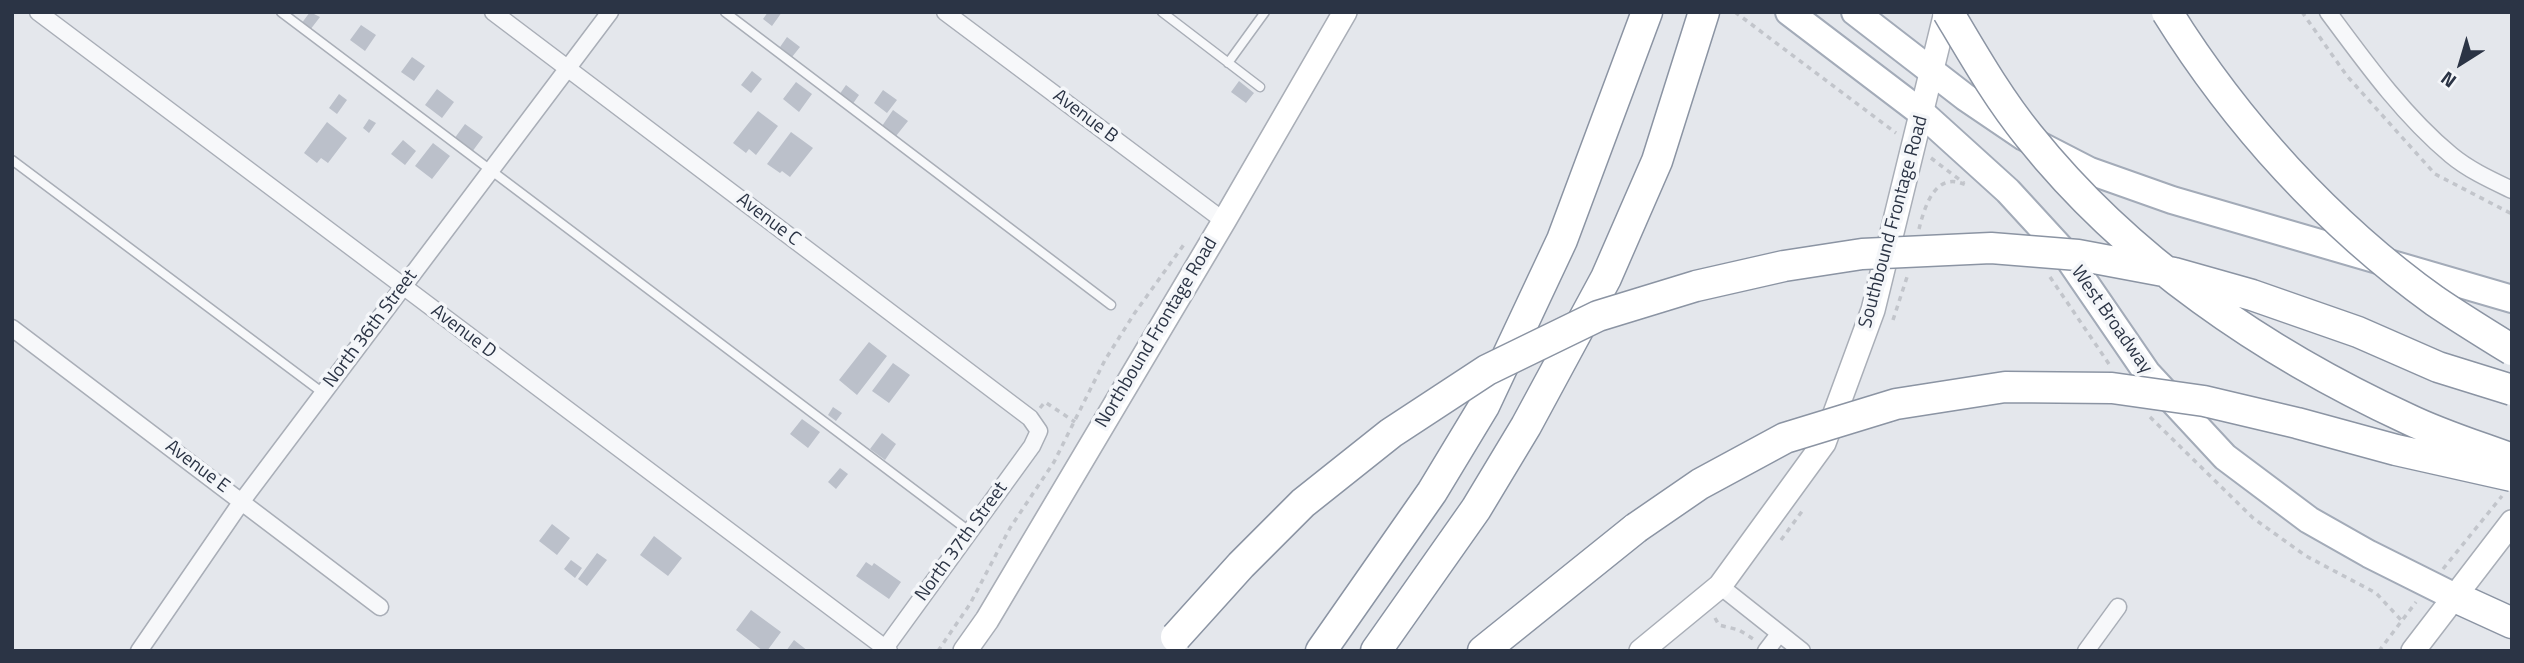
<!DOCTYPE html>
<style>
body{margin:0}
#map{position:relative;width:2524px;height:663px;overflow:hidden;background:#e4e7ec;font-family:"Titillium Web",sans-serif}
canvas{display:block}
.frame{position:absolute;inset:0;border:14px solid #2b3445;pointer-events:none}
.north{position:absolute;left:2426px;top:28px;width:70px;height:70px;-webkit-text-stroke:5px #f4f6f9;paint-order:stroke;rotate:217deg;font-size:19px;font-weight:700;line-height:28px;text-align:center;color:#2b3445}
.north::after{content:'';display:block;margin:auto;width:24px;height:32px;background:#2b3445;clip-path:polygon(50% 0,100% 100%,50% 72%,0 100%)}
</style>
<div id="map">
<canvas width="2524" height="663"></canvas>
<div class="frame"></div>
<div class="north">N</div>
</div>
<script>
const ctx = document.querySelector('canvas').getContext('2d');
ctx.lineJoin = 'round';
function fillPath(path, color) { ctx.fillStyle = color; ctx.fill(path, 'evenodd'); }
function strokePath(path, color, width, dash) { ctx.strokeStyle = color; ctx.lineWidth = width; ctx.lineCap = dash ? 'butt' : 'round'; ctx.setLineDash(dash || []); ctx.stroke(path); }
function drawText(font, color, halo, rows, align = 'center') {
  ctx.font = font + ' "Titillium Web",sans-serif'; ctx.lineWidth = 7; ctx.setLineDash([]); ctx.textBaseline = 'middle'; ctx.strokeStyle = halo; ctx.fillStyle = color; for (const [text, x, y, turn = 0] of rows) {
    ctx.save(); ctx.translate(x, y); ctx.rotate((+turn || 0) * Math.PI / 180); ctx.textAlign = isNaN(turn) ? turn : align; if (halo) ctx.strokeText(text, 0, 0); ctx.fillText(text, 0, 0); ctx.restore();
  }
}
fillPath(new Path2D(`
 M310,12L320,17L310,30L301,24Z
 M768,12H782L772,26L763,19Z
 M361,25L376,35L365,51L350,40Z
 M787,37L800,47L792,57L780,47Z
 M412,57L425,66L414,81L401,72Z
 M752,71L762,79L751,93L741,85Z
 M1239,81L1254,93L1246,103L1231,92Z
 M796,82L812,94L799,112L783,99Z
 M846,85L859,95L852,105L839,95Z
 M437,89L454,102L442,118L425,105Z
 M883,90L897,100L887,113L874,103Z
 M339,94L347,100L337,114L329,108Z
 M893,110L908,121L896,136L882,126Z
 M758,111L778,126L756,155L749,149L746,153L733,143Z
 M369,119L376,123L369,133L363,128Z
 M327,122L347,138L328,163L321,158L317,163L304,153Z
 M465,124L483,137L472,152L454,139Z
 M791,132L813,148L790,177L782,171L780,173L767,164Z
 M403,140L416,151L405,165L391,154Z
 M433,143L450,156L432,179L415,166Z
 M869,342L887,356L857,395L839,380Z
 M893,363L910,375L889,403L872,391Z
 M833,407L842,413L836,421L828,415Z
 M802,419L820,432L808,448L790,434Z
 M882,433L896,444L885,460L870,449Z
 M840,468L848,474L836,489L828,482Z
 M552,524L570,538L557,555L539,541Z
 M654,536L682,558L668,576L640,555Z
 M597,553L607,560L587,586L578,579Z
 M571,560L582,568L575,578L564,569Z
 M866,562L872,566L874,563L901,582L889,599L856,576Z
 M751,610L781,632L767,651H763L736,630Z
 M794,640L808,651H786Z`), '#bbc0ca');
const lane = new Path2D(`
 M281,12L969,531
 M725,12L1111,305
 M1162,12L1260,87
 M1228,63L1265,12
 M12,160L323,393`);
const street = new Path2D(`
 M38,12L889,651
 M493,12L1030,418L1039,431L1032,446L883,651
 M945,12L1224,221
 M2328,12C2365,62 2403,115 2451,155C2469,170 2491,180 2512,190
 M12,328L380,607
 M1720,586L1802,651
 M139,651L242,501L610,12
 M1766,651L1779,634
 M2086,651L2118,607`);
const secondary = new Path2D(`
 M965,651L987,620L1224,221L1345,12
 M1641,651L1720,586L1824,443L1873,310L1946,12
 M2413,651L2512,522`);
const primary = new Path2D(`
 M1789,12L1923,114L2008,191L2064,252L2147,373L2225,457L2309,520L2369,554L2455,597
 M1855,12L1965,97L2024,137L2090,171L2172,200L2512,299`);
const highway = new Path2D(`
 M2455,597L2512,623
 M1321,651L1432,492L1484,406L1562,240L1647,12
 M1376,651L1476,509L1526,426L1606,278L1657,161L1704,12
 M1483,651L1636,528`);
strokePath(lane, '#a9aeb7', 11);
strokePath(street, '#a9aeb7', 19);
strokePath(secondary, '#a9aeb7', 26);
strokePath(primary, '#a3abb8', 30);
strokePath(highway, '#8b94a3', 33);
strokePath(new Path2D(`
 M1735,12L1896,133
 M2302,12L2347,76L2435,174L2512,214
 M1931,158L1964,183
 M1919,229C1925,205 1936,169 1968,186
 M2050,277L2109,364
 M1893,320L1908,274
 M1040,408L1045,402L1075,422
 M2150,417L2253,518L2306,556L2376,593L2402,621
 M1781,540L1803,510
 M2443,569L2502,496
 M1715,618L1719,625L1739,630L1755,640
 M938,651L970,604L1010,528L1054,462L1105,360L1134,314L1185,243
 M2379,651L2416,602`), '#c2c5cb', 3.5, [5, 5]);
strokePath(lane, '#f7f8fa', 8);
strokePath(street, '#f7f8fa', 16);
strokePath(secondary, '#fff', 23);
strokePath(primary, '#fff', 26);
strokePath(highway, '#fff', 30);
const highwayBridge = new Path2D(`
 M1948,12C1973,54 1998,98 2029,136C2128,260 2265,353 2408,419C2441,435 2477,446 2512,459
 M2167,12C2236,123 2329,225 2435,301C2460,318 2486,334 2512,350
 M1636,528L1700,484L1785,438L1896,404L2005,387L2112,388L2204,401L2297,423L2396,450L2512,476
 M1176,637L1241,565L1303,503L1391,433L1487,370L1598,316L1696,286L1784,266L1862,254L1991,248L2078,255L2174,273L2252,295L2358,332L2438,367L2512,390`);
strokePath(highwayBridge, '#8b94a3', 33, []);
strokePath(highwayBridge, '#fff', 30);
drawText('19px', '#2b3445', '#f4f6f9', [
 ["Avenue B",1085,117,37],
 ["Avenue C",768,220,37],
 ["Southbound Frontage Road",1894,222,-75],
 ["West Broadway",2111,320,55],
 ["North 36th Street",371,329,-53],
 ["Avenue D",463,332,37],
 ["Northbound Frontage Road",1157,333,-59],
 ["Avenue E",197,467,37],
 ["North 37th Street",962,542,-54]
]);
</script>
